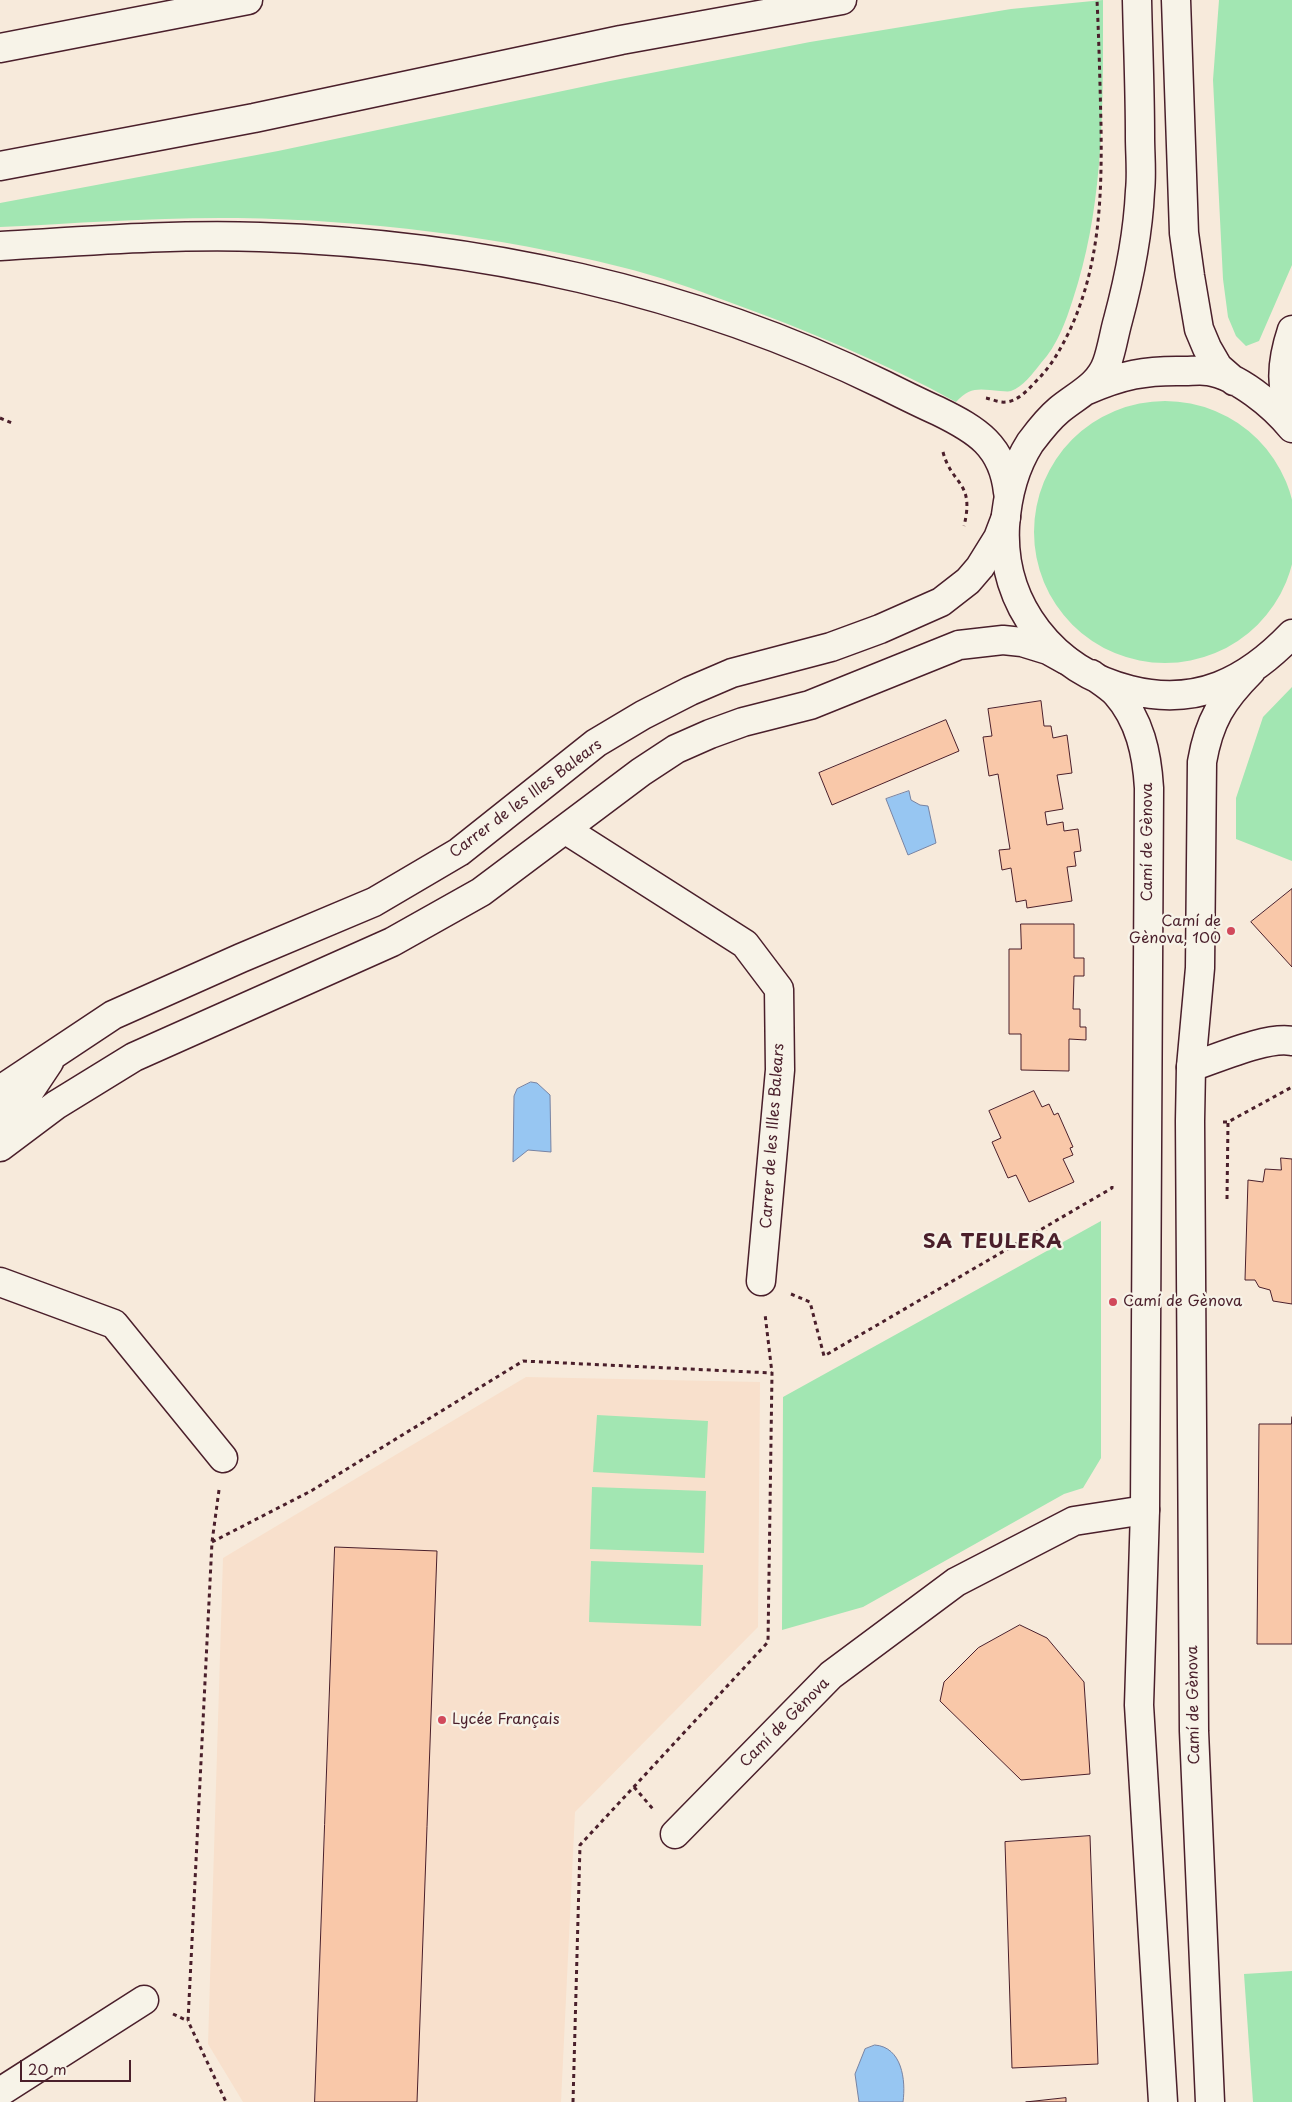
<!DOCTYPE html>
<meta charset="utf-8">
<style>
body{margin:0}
#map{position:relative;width:1292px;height:2102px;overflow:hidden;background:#f7eadb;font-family:"Playpen Sans",sans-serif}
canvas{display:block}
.scale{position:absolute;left:20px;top:2060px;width:111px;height:22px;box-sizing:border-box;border:2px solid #4a1f2b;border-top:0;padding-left:6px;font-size:15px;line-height:18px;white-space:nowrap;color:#4a1f2b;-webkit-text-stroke:4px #f7f3e8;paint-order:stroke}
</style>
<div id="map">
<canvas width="1292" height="2102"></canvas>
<div class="scale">20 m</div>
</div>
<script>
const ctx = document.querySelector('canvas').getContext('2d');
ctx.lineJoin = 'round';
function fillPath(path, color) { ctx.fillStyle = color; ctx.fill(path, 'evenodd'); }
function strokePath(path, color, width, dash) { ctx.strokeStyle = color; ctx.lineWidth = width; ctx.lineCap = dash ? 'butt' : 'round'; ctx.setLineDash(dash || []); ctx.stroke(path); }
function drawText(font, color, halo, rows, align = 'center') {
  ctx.font = font + ' "Playpen Sans",sans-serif'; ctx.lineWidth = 4.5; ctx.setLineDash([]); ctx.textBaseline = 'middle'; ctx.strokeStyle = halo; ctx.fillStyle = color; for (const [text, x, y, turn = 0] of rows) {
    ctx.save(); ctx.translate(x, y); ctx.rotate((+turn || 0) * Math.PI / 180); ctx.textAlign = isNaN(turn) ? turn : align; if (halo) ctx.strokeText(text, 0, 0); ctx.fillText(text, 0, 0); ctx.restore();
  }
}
fillPath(new Path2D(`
 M526,1377L760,1382L758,1627L575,1812L561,2102H243L208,2044L223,1558Z`), '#f8e0cc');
fillPath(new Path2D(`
 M1103,0C1103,100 1105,203 1073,299C1066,321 1057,346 1041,363C1033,373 1023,387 1011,391C1008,392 1004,391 1000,391C980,389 970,386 956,402C883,362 807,330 729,302C694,289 658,276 621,267C497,236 366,220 238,218C159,217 79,223 0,227V203L278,151L610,81L810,42L1011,9Z
 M1219,0H1292V265L1259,341L1246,346L1236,336L1228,317L1223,279L1213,80Z
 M1034 532a131 131 0 1 1 262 0a131 131 0 1 1-262 0Z
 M1292,687V861L1236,839V798L1263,717Z
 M1101,1221V1458L1083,1488L1064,1494L863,1607L782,1630L783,1397Z
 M597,1415L708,1421L705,1478L593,1472Z
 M592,1487L706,1491L704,1553L590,1549Z
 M591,1561L703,1565L701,1626L589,1622Z
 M1292,1971V2102H1253L1244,1974Z`), '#a2e6b2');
const water = new Path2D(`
 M909,791L911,800L920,805L928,806L936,843L908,855L886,799Z
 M531,1082L537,1083L550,1095L551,1152L528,1150L513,1162L514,1096L517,1089Z
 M875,2045C902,2047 906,2080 903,2102H859L855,2074L865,2049Z`);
fillPath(water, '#97c6f2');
strokePath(water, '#7883a2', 1);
const building = new Path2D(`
 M1041,701L1044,726H1051L1053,738L1067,735L1072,773L1057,775L1063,809L1045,812L1047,825L1063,822L1064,831L1078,829L1081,851L1074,852L1076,866L1067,867L1072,901L1027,908L1026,900L1016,902L1011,868L1002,870L999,850L1010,849L998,774L989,776L983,737L992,736L988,709Z
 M946,720L959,751L832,805L819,773Z
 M1292,889V967L1251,922Z
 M1021,924H1074V958H1084V976H1074L1073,1009H1080V1027H1086V1040L1069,1039V1071L1021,1070V1034H1009V949H1021Z
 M1034,1091L1042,1107L1049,1104L1054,1115L1058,1113L1073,1147L1070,1148L1073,1155L1063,1159L1074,1182L1029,1202L1016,1175L1008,1178L992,1142L1001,1138L989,1111Z
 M1281,1158L1292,1159V1304L1273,1301L1270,1290L1259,1287L1255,1280H1245L1248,1180L1263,1182L1265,1169L1281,1170Z
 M1292,1417V1644H1257L1259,1424H1291Z
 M335,1547L437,1551L417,2102H315Z
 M1020,1625L1047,1638L1084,1682L1090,1774L1021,1780L940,1701L944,1682L978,1648Z
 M1090,1836L1098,2064L1012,2068L1005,1842Z
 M1066,2098V2102H1026Z`);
fillPath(building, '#f9c8a9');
strokePath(building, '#4a1f2b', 1);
const street = new Path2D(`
 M566,830L745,944L779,989L780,1070L761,1281
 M1191,1067C1216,1059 1267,1036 1292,1041
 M0,1090L113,1015L241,958L374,902L459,852L596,743L643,715L690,691L732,673L831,647L880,629L941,602L968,581L980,567L998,538L1006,517
 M0,1117L21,1104L49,1062
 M0,1147L56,1105L134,1057L392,942L481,892L641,772L676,749L710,734L743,722L810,705L959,645L1003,640L1022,642L1048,650L1066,660
 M0,1282L114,1324L223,1458
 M675,1834L831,1675L956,1582L1074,1521L1145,1510
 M0,2092L144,2000`);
const secondary = new Path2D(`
 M1137,0C1138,46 1140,91 1140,137C1140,155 1142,173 1140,191C1138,234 1129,279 1118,320C1114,334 1112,349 1107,363C1099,386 1077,395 1059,410C1047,420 1039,431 1030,443C1014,468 1007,497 1005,526C1001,605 1053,671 1130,690C1197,707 1247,681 1292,634
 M1176,0L1184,233L1190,276L1199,329L1207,348L1218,367L1234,381
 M1085,391C1122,375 1145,370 1185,371C1192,371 1200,370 1208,371C1238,376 1273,405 1292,428
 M1091,674C1099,680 1109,686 1116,693C1140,720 1147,754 1149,788L1145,1510L1139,1705L1163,2102
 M1210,2102L1194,1731L1190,1121L1191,1067L1200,968L1202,762C1209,721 1222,700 1251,671`);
const highway = new Path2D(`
 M0,48L248,0
 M0,166L254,118L621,40L842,0
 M0,246C87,241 174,234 260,237C476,244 690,290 884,385C902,394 920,403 938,411C977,430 1003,446 1008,492
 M1292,330C1280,366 1281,387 1292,423`);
strokePath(street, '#4a1f2b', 31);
strokePath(secondary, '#4a1f2b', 31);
strokePath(highway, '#4a1f2b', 31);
strokePath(new Path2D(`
 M986,398C991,399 996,401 1001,402C1018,404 1030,387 1041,376C1053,363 1061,348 1069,332C1100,266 1102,196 1101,125C1100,83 1099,42 1097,0
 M0,418L12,423
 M943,452C952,486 975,481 964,526
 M1223,1122H1228L1292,1087
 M1227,1199L1228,1122
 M791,1294L810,1302L824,1356L1112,1188V1186
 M219,1490L212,1542L188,2021L226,2102
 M212,1542L311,1491L523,1361L772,1373
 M634,1787L653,1809
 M173,2014L188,2021
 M573,2102L580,1845L768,1642L772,1373L765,1314`), '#4a1f2b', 3, [4, 4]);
strokePath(street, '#f7f3e8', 28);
strokePath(secondary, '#f7f3e8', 28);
strokePath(highway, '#f7f3e8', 28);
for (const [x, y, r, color] of [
 [1231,931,5,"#d1495b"],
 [1113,1302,5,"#d1495b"],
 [442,1720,5,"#d1495b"]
]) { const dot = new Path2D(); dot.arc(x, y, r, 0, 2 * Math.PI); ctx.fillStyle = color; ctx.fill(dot); strokePath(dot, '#f7f3e8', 2); }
drawText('15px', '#4a1f2b', '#f7f3e8', [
 ["Carrer de les Illes Balears",526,799,-37],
 ["Camí de Gènova",1148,842,-90],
 ["Carrer de les Illes Balears",773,1136,-86],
 ["Camí de Gènova",1194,1705,-91],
 ["Camí de Gènova",785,1723,-45]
]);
drawText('15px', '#4a1f2b', '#f7f3e8', [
 ["Camí de",1221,922,"right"],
 ["Gènova, 100",1221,939,"right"],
 ["Camí de Gènova",1123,1302],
 ["Lycée Français",452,1720]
], 'left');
ctx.letterSpacing = '1px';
drawText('bold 20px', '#4a1f2b', '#f7f3e8', [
 ["SA TEULERA",993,1242]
]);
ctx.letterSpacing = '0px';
</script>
